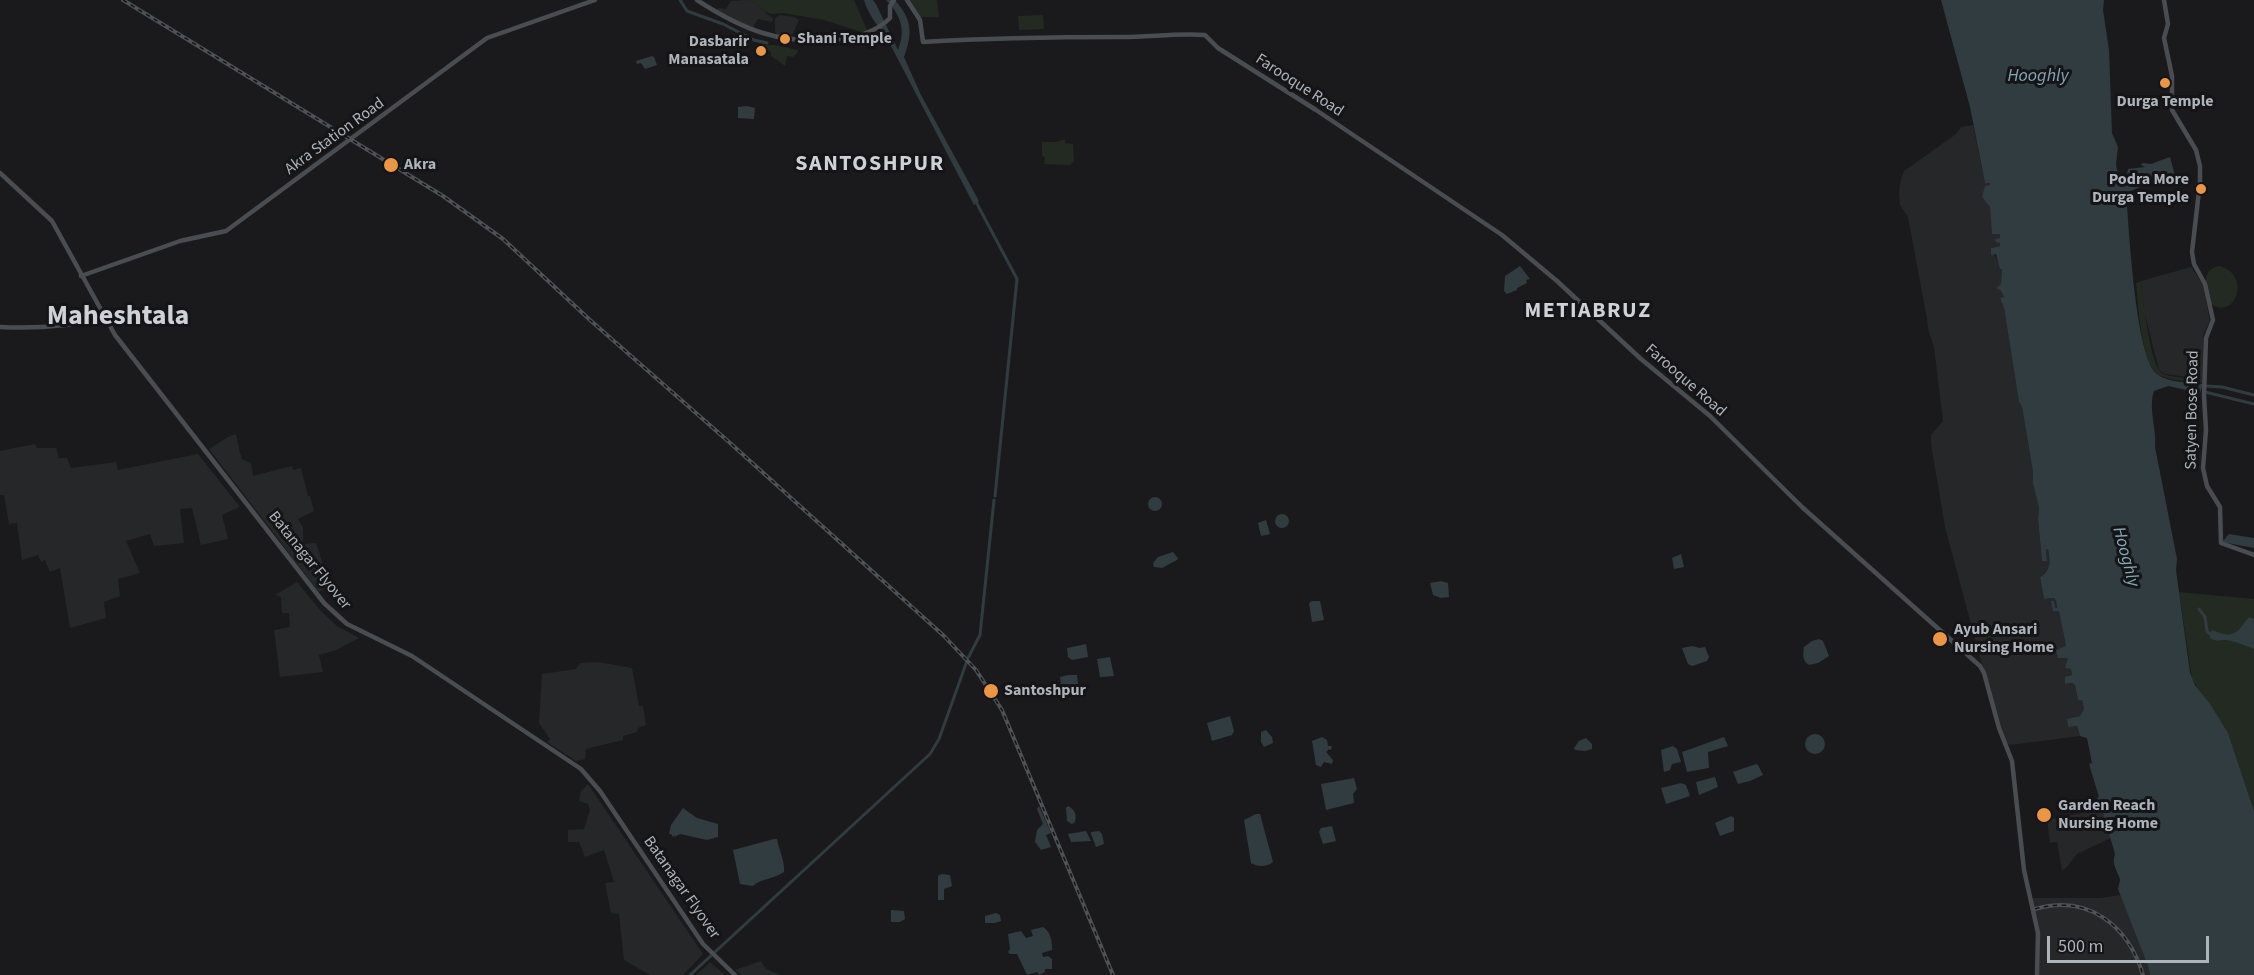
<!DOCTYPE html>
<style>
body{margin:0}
#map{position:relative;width:2254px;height:975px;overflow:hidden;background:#1a1a1c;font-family:"Source Sans 3",sans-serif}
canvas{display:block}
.scale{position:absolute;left:2047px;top:936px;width:162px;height:27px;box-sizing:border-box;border:3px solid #adb4bb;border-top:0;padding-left:8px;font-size:18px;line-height:21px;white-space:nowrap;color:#adb4bb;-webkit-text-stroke:4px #151517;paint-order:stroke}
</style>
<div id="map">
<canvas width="2254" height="975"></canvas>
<div class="scale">500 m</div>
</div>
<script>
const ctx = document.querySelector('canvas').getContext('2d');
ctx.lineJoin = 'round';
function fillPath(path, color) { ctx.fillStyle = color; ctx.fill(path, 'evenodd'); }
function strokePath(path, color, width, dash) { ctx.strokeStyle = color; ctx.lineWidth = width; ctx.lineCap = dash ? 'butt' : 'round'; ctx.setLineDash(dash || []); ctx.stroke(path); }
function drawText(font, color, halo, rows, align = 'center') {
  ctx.font = font + ' "Source Sans 3",sans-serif'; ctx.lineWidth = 6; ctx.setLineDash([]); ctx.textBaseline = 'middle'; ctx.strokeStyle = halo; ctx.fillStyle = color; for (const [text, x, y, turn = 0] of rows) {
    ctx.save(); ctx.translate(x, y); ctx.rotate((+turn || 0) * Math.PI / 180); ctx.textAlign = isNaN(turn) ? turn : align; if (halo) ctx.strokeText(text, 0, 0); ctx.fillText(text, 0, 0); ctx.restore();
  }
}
fillPath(new Path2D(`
 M746,0L757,3L763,11L773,18L772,22L758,19L752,29L716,11L718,8L726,9L731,1Z
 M780,15L794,17L799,20L791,38L777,36L775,31V18Z
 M1973,125L1985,183L1990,182L1991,186L1987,203L1990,207L1992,226L2000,234V238L1996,239L2000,242V246L1991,248L2002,269L2001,284L1996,288L2001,291L2004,298H2000L2004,308L2019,402L2022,407L2033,472V484L2039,508L2038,519L2042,561L2047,560L2046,550L2048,549L2050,563L2049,569L2040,577L2044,599L2054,598L2056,601L2057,608L2053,611L2059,610L2066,646L2058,658H2068V662L2065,667L2071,669L2072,675L2065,684L2072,683L2075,685L2078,700H2082L2084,709L2080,716L2067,719L2068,727L2077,726L2080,736L2010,745L2005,742L1978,650L1945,527L1931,444V435L1943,421L1934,347L1928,329L1927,319L1908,217L1900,205L1899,194L1900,183L1904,171L1956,134L1961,127Z
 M2191,267L2203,285L2210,321L2203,335L2204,379L2165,374L2159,370L2144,310L2141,281Z
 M236,434L240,453L242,459L251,463L253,476L292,466L293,470L301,468L308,496H310L314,511L298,519L303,527V544L316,543L330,586L319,592L209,449L228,437Z
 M35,444L37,448H56L59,458H67L71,468L116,462L118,470L198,454L240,507L222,515L228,539L201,545L192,508L180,509L184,543L154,546L150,534L126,541L140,573L118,579L120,596L104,602L106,618L70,628L60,568L50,572L45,560L41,562L38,555L22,560L17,523L9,524L4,495H0V451Z
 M297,582L321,611L337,626L359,638L336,650L319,655L323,672L280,677L274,630L290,627L289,613H282L281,597L275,595Z
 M598,662L632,668L639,706H643L646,725L638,728L637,732L623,736V740L586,749L585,759L576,761L547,742L550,739L539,723L542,674L576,669L580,663Z
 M588,784L703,954L683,975H650L624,960L619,914L611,913L605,883L614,882L604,850L585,857L579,842H568V830L584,829L590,810L588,804L579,801L581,791Z
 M2102,809L2111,838L2077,854L2066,868L2062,870L2057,842L2050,843L2047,820Z
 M2121,895L2148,966L2150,975H2039L2040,932L2030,898H2100Z
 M761,961L766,969L781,975H741L735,970Z
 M710,962L725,975H696Z`), '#262729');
fillPath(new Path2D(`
 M746,0H854L867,30L861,32L824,20L783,13L772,14L763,11L757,3Z
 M904,0H937L939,17H916Z
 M1043,15L1044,29L1019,30L1018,16Z
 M765,45H774L798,50L797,53L793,57L787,56L785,66L771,56V52L764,48Z
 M1065,139V143L1073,144L1074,161L1070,165L1044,164L1045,157L1042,156V142H1057Z
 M2219,266C2251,273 2237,321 2211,304C2207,289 2199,270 2219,266Z
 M2141,281C2143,297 2150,365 2162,373C2170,378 2194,378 2204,379L2203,383C2190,381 2173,381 2161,376C2141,368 2138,303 2136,283Z
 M2179,592L2254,599V811L2228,733L2192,679Z`), '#222a22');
fillPath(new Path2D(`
 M864,0H873L876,4L898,50C906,30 901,15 886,0H895C912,20 913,32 904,57L921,95L979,201L974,205L891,46C883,31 868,16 864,0Z
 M1941,0H2104L2103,10L2109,50L2112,133L2118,147L2116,164L2118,176L2116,180L2120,185L2125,186L2142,178L2141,175H2127L2128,169L2145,167L2141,165L2142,163L2151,164L2170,157L2175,176L2161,183L2152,182L2126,193C2129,226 2135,357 2157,374C2168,383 2189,382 2203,384L2200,393L2168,386L2154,391C2148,408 2157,430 2155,447L2177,559L2176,570L2190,673L2195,685L2210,704L2228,733L2254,811V975H2150L2148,966L2118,889L2120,880C2118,871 2111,865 2115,854L2101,806H2099L2097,798L2099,797L2089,764L2092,763L2087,738L2080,736L2077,726L2068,727L2067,719L2080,716L2084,709L2082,700H2078L2075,685L2072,683L2065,684V677L2072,675L2071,669L2065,668L2068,658H2058L2056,650L2066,646L2059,611H2053L2051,601H2054L2055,608H2057L2056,601L2054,598L2044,599L2040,577C2052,570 2050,561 2048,549L2046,550L2047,561H2042L2038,519L2039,508L2033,484V472L2022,407L2019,402L2004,308L2000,298L2004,297L2001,291L1996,288L2001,284L2002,269H2000L1996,254L1991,255V248L2000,246V243L1996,242L1995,239L2000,238V234H1992L1990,207L1982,197L1985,186L1990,185V183H1985L1970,107Z
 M652,56L654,57L657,65L645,69L641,63L637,64L636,61Z
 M747,106L755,108L754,119L738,118V107Z
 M1520,266L1530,279L1526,280L1527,283L1517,288V290L1507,294L1504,291L1505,276Z
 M1148 504a7 7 0 1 1 14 0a7 7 0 1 1-14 0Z
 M1275 521a7 7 0 1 1 14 0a7 7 0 1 1-14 0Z
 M1266,520L1270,534L1261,536L1258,523Z
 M2229,534L2254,538V548L2222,542Z
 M1173,552L1178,558L1177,560L1162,568L1154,567L1153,563L1158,557Z
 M1681,554L1684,567L1674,569L1672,558Z
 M1441,581L1448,583L1449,597L1441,598L1433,595L1430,583Z
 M1312,601H1320L1324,620L1312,622L1309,603Z
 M2249,617L2254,619V649C2245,645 2235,641 2225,640C2219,640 2217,642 2210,638V634L2212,630C2234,639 2236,634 2249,617Z
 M1819,639L1823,641L1829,656L1818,663L1809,665C1802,661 1803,654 1804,647L1812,641Z
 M1086,644L1088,657L1072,660L1068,657L1067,648Z
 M1693,646L1699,648L1705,647L1709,657L1707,661L1692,666L1688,664L1682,648Z
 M1110,657L1114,676L1100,677L1097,659Z
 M1068,675H1077L1079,692L1062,693L1060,677Z
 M1230,716L1234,731L1232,735L1212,741L1207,723Z
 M1266,730L1272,737L1273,743L1264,747L1261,742V732Z
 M1805 744a10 10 0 1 1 20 0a10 10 0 1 1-20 0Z
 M1322,737L1327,740L1328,746H1332L1331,750L1329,749L1326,752L1333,760L1332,764L1324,762L1321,767L1316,765L1312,741Z
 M1724,737L1728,746L1708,752L1709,768L1687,772L1682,752Z
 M1586,738L1592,744V749L1585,751L1575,750L1574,748L1579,741Z
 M1673,746L1677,749L1681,762L1672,764L1670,770L1664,772L1661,750Z
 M1756,764L1758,765L1763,775L1750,781L1738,784L1733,772Z
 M1715,777L1718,787L1699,795L1696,782Z
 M1354,778L1357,789L1353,794L1354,803L1326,810L1321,784Z
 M1681,783L1686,785L1690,796L1666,804L1661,788Z
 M1039,806L1051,833L1046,835L1051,847L1041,850L1035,842L1037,830L1043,824L1037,809Z
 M1068,806C1075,810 1077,814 1075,822L1072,824L1067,821L1066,808Z
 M683,808L697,818L718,824V837L707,840L680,834L676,836V839L675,835L673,837L671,834H669L671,825Z
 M1256,814H1260L1273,862C1267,867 1257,867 1251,863L1244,820Z
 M1731,816L1734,818V831L1720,836L1715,823Z
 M1332,826L1336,841L1323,844L1319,832L1321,828Z
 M1086,831L1091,841L1071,842L1068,834Z
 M1099,831L1102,834L1104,844L1096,847L1091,834V832Z
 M774,839H777C779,850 785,861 784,872C774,879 760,879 753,886L740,884L733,850Z
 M941,874L950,875L952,886L944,889V900H938V876Z
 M891,910L904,911L905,919L900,922H891Z
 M996,913L1000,915L1001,921L995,923H985V916Z
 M1043,927C1051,932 1052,941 1052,950L1042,953L1043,957L1048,956L1052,959V969H1045V972L1039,975L1037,972L1027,975L1017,954H1010L1008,952L1010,949L1008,934L1021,931L1026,938L1033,936L1031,930Z`), '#303c40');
strokePath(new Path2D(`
 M680,0L687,11L723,24L754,40L767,43
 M975,200L1017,279L995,496
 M2206,386L2222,387L2254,395
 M2205,392L2254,404
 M2199,609L2205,617L2207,631L2210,634
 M968,658L980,635L994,500
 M690,975L930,754L939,739L967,661`), '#303c40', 3);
strokePath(new Path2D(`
 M697,0C717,13 740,26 763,33C798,44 863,46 890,18V6L894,0
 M907,0L920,20L923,42C989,38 1056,37 1122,37C1150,37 1177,33 1205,35L1218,48L1316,110L1502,235L1557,281L1641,359L1710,416L1802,507L1980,666L1984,673L1999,728L2012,761L2024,870L2038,933L2037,975
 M2164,0L2168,24L2164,38L2172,76V110L2196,150L2200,166V182L2192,252L2194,264L2205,284L2213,320L2206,338L2204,396L2206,430L2203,468L2207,486L2220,507L2221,543L2254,555
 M81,276L180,241L226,231L487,38L595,0
 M0,327C36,329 71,326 106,318`), '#494d51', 4.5);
const rail = new Path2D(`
 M123,0L443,196L503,239L590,320L729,442L944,636L976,670L1002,710L1113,975
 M2035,909C2088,894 2128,925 2143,975`);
strokePath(rail, '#4e5256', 4);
strokePath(rail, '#151517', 1.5, [4.5]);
strokePath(new Path2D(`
 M0,173L52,221L115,335L324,603L347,624L412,656L581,769L600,791L703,944L735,975`), '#494d51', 4.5);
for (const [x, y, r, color] of [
 [785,39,6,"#eb9644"],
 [761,51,6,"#eb9644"],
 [2165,83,6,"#eb9644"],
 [391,165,8,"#eb9644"],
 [2201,189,6,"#eb9644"],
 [1940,639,8,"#eb9644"],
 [991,691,8,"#eb9644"],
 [2044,815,8,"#eb9644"]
]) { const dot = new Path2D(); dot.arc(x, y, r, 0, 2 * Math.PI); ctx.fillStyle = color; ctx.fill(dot); strokePath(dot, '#151517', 2); }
drawText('bold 16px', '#adb4bb', '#151517', [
 ["Shani Temple",797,39],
 ["Dasbarir",749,42,"right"],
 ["Manasatala",749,60,"right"],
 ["Durga Temple",2165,102,"center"],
 ["Akra",404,165],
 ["Podra More",2189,180,"right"],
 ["Durga Temple",2189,198,"right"],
 ["Ayub Ansari",1954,630],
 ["Nursing Home",1954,648],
 ["Santoshpur",1004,691],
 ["Garden Reach",2058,806],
 ["Nursing Home",2058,824]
], 'left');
drawText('16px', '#adb4bb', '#151517', [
 ["Farooque Road",1299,86,33],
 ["Akra Station Road",335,137,-36],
 ["Farooque Road",1685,381,41],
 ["Satyen Bose Road",2193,410,-89],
 ["Batanagar Flyover",309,561,51],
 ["Batanagar Flyover",681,888,55]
]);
drawText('italic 18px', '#86a6b4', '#151517', [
 ["Hooghly",2038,77],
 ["Hooghly",2125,557,75]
]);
ctx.letterSpacing = '1.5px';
drawText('bold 22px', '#ced2d7', '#151517', [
 ["SANTOSHPUR",870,165],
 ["METIABRUZ",1588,312]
]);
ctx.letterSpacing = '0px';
drawText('bold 28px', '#ced2d7', '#151517', [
 ["Maheshtala",118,318]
]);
</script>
